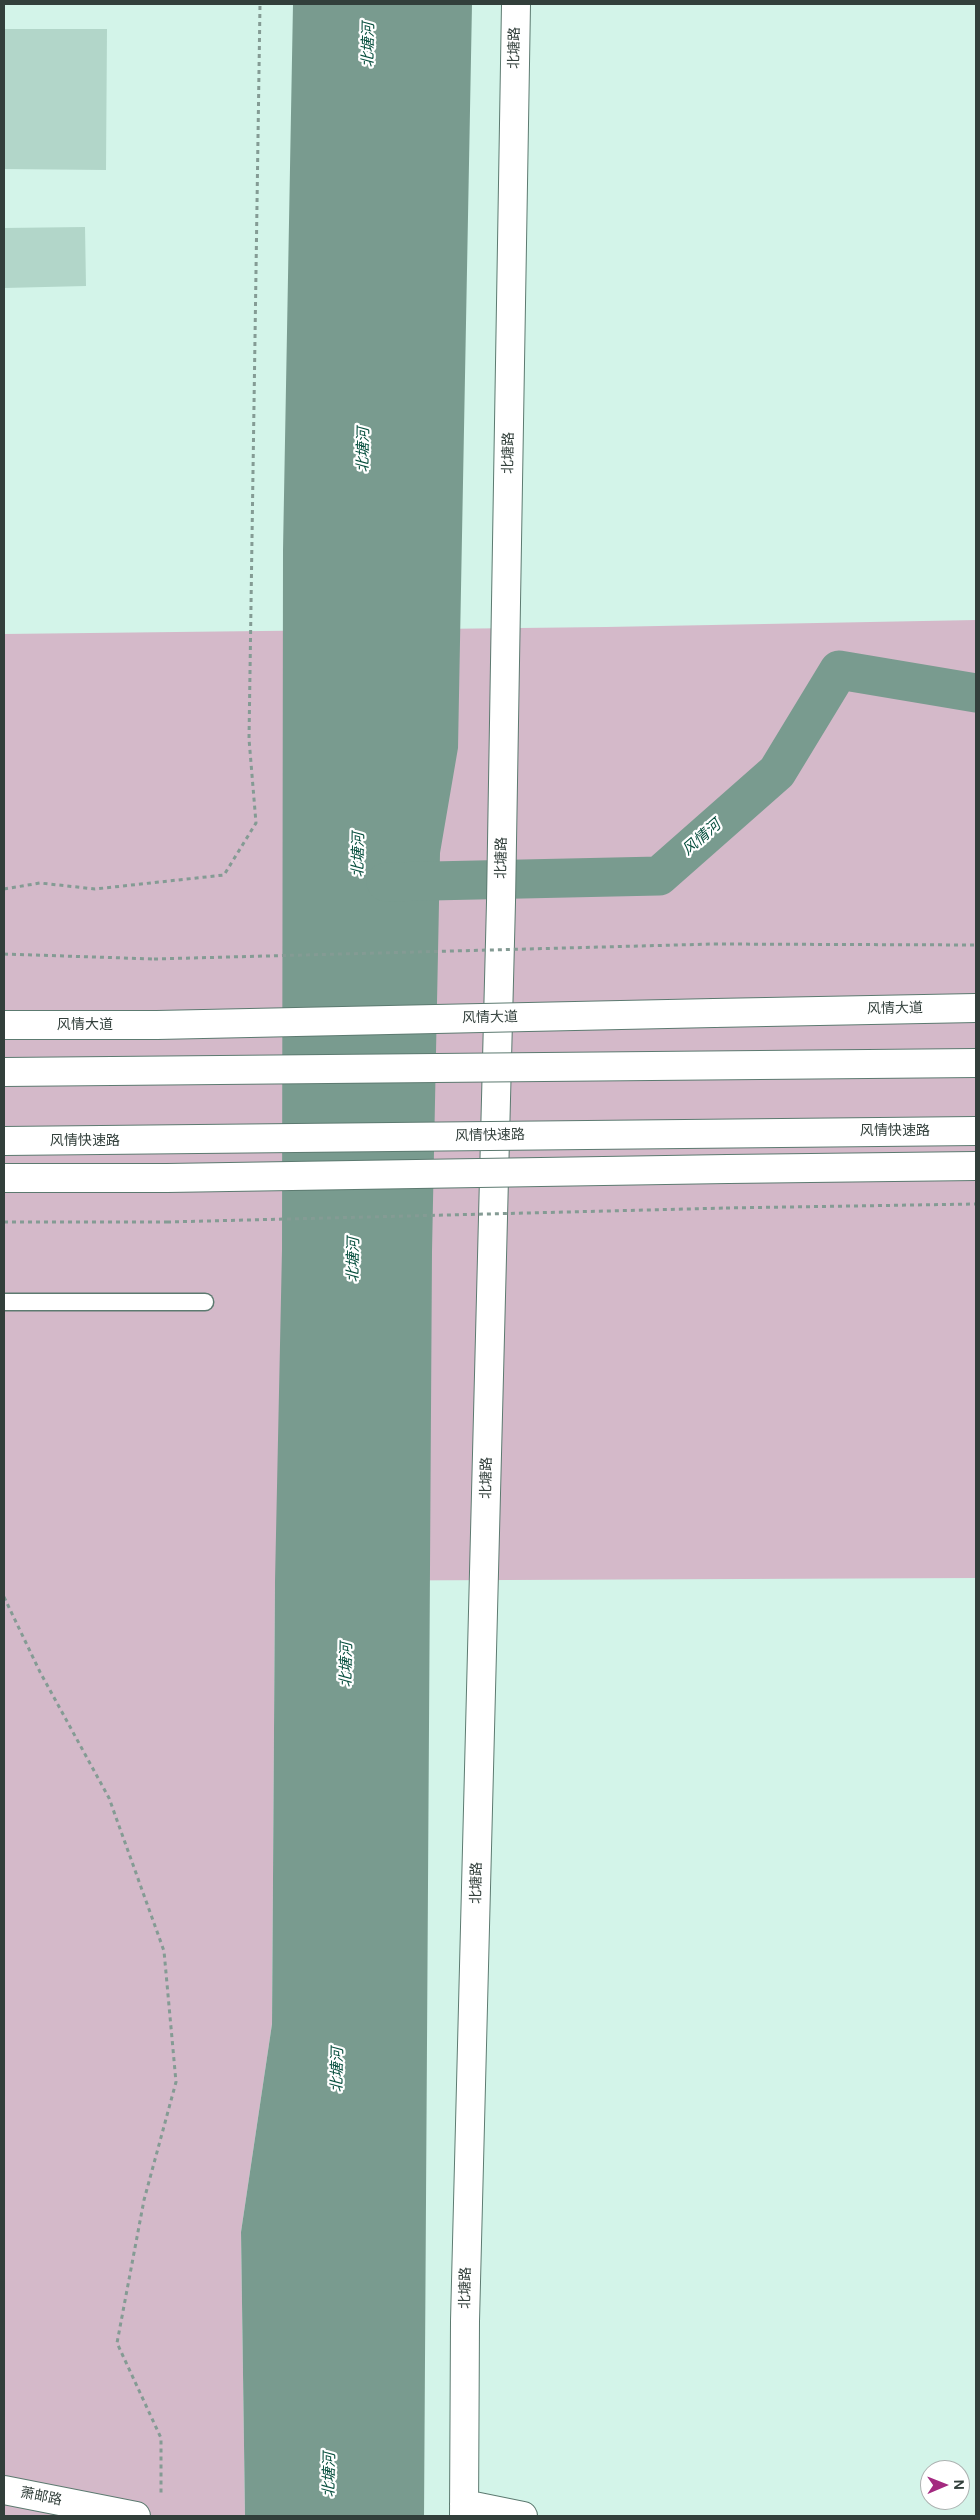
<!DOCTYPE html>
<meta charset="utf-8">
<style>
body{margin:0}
#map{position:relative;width:980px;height:2520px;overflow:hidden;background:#d3f4e9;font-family:"DM Sans",sans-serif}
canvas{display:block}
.frame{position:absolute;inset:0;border:5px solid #323f3b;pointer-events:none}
.north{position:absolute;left:920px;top:2460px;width:50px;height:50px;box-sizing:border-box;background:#fff;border:1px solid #adb2b1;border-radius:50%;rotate:89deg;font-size:14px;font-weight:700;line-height:20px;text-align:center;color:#323f3b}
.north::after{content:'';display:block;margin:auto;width:18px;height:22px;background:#a42a80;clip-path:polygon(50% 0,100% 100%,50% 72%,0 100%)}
</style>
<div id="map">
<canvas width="980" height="2520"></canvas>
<div class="frame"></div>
<div class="north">N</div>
</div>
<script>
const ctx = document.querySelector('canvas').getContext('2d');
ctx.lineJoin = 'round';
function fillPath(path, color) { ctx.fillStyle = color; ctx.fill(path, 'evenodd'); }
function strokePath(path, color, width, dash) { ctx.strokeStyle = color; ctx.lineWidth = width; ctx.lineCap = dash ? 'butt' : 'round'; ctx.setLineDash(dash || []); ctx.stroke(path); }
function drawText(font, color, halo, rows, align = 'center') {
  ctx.font = font + ' "DM Sans","Noto Sans SC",sans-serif'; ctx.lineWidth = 4.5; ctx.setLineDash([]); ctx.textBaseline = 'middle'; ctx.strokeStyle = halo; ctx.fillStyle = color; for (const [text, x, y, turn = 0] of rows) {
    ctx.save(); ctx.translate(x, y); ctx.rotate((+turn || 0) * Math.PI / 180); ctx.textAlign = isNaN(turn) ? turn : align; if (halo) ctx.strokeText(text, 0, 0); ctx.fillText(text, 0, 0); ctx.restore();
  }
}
fillPath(new Path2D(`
 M976,620V1578L275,1581L272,2024L241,2232L245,2516H4V634L606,627Z`), '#d4b9c9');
fillPath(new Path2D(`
 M293,4H472L458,748L440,853L432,1251L424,2516H245L241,2232L272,2024L275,1581L282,1250L283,550Z`), '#799b8f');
strokePath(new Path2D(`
 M386,882L659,876L777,772L839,670L976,693`), '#799b8f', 39);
fillPath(new Path2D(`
 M4,29H107L106,170L4,169Z
 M85,227L86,286L4,288V228Z`), '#b2d6c9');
const service = new Path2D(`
 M4,1302H205`);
const minor = new Path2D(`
 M464,2504L523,2516
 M464,2516L465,2321L501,902L516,4`);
const tertiary = new Path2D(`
 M4,2490L136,2516`);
const primary = new Path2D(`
 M714,1013L976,1008
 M4,1025H157
 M728,1169L976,1166
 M4,1178H167`);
strokePath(service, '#5c7a70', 19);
strokePath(minor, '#5c7a70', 30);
strokePath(tertiary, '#5c7a70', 30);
strokePath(primary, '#5c7a70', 30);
strokePath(new Path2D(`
 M4,889L40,883L95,889L224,875L256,823L249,739L260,4
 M714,944L976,945
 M4,954L154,959
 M726,1208L976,1204
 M4,1222H167
 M4,1597L40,1672L109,1798L164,1951L176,2082L144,2200L117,2343L161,2438V2494`), '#849b94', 3, [4, 4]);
strokePath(service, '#fff', 16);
strokePath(minor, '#fff', 28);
strokePath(tertiary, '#fff', 28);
strokePath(primary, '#fff', 28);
const primaryBridge = new Path2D(`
 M157,1025L714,1013
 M167,1178L728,1169`);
const trunkBridge = new Path2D(`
 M4,1072L976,1063
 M4,1141L976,1131`);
strokePath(primaryBridge, '#5c7a70', 30, []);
strokePath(trunkBridge, '#5c7a70', 30, []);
strokePath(new Path2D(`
 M154,959L714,944
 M167,1222L726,1208`), '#849b94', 3, [4, 4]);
strokePath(primaryBridge, '#fff', 28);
strokePath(trunkBridge, '#fff', 28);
drawText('14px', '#323f3b', '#fff', [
 ["北塘路",515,48,-89],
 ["北塘路",509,453,-89],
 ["北塘路",502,858,-89],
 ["风情大道",895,1009,-1],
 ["风情大道",490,1018,-1],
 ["风情大道",85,1025],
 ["风情快速路",895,1131],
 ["风情快速路",490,1136,-1],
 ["风情快速路",85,1141],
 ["北塘路",487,1478,-89],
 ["北塘路",477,1883,-89],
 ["北塘路",466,2288,-89],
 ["萧邮路",41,2497,11]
]);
drawText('italic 15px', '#08503f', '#fff', [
 ["北塘河",369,45,-89],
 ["北塘河",364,450,-89],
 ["风情河",702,838,-41],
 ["北塘河",359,855,-89],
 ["北塘河",354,1260,-89],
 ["北塘河",347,1665,-89],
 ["北塘河",338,2070,-89],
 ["北塘河",330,2475,-89]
]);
</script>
